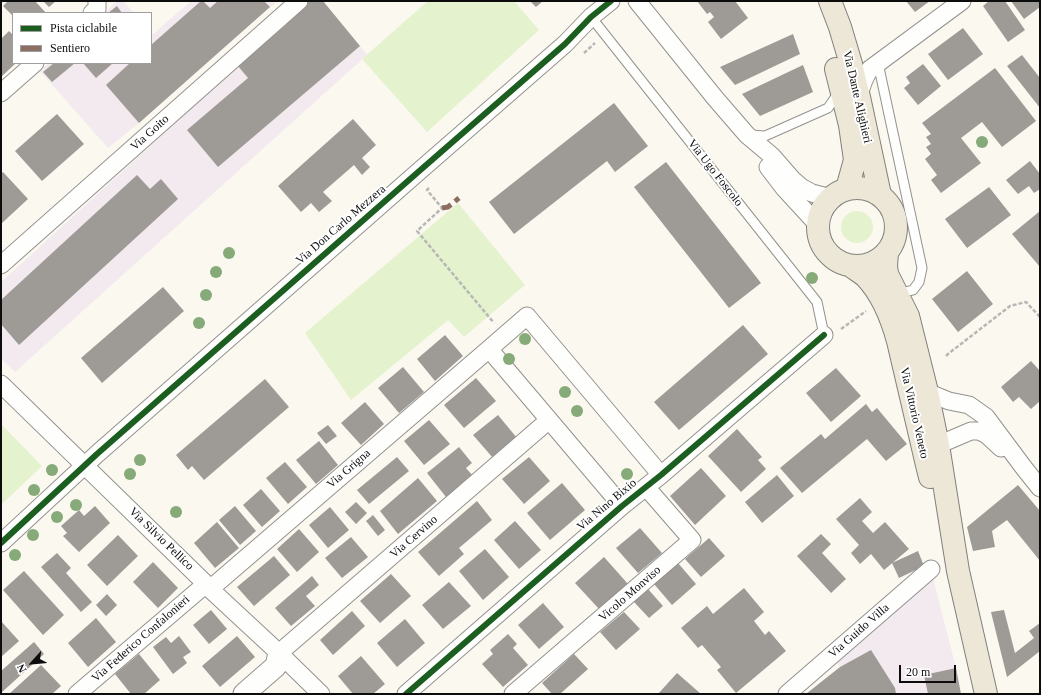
<!DOCTYPE html>
<style>
body{margin:0}
#map{position:relative;width:1041px;height:695px;overflow:hidden;background:#fbf8f0;font-family:Georgia,serif}
canvas{display:block}
.frame{position:absolute;inset:0;border:2px solid #0c0c0c;pointer-events:none}
.legend{position:absolute;left:12px;top:12px;width:140px;height:52px;box-sizing:border-box;background:#fff;border:1px solid #9e9e9e;margin:0;padding:5px 7px;list-style:none;font-size:12px;color:#0c0c0c}
.legend li{display:flex;align-items:center;gap:8px;height:20px}
.legend b{width:20px;border:1px solid #9e9e9e}
.north{position:absolute;left:12px;top:643px;width:40px;height:40px;-webkit-text-stroke:3px #fff;paint-order:stroke;rotate:243deg;font-size:11px;font-weight:700;line-height:16px;text-align:center;color:#0c0c0c}
.north::after{content:'';display:block;margin:auto;width:14px;height:18px;background:#0c0c0c;clip-path:polygon(50% 0,100% 100%,50% 72%,0 100%)}
.scale{position:absolute;left:899px;top:665px;width:57px;height:18px;box-sizing:border-box;border:2px solid #0c0c0c;border-top:0;padding-left:5px;font-size:12px;line-height:14px;white-space:nowrap;color:#0c0c0c;-webkit-text-stroke:3px #fff;paint-order:stroke}
</style>
<div id="map">
<canvas width="1041" height="695"></canvas>
<div class="frame"></div>
<ul class="legend">
<li><b style="height:5px;background:#1b5e20"></b>Pista ciclabile</li>
<li><b style="height:5px;background:#8d6e63"></b>Sentiero</li>
</ul>
<div class="north">N</div>
<div class="scale">20 m</div>
</div>
<script>
const ctx = document.querySelector('canvas').getContext('2d');
ctx.lineJoin = 'round';
function fillPath(path, color) { ctx.fillStyle = color; ctx.fill(path, 'evenodd'); }
function strokePath(path, color, width, dash) { ctx.strokeStyle = color; ctx.lineWidth = width; ctx.lineCap = dash ? 'butt' : 'round'; ctx.setLineDash(dash || []); ctx.stroke(path); }
function drawText(font, color, halo, rows, align = 'center') {
  ctx.font = font + ' Georgia,serif'; ctx.lineWidth = 4; ctx.setLineDash([]); ctx.textBaseline = 'middle'; ctx.strokeStyle = halo; ctx.fillStyle = color; for (const [text, x, y, turn = 0] of rows) {
    ctx.save(); ctx.translate(x, y); ctx.rotate((+turn || 0) * Math.PI / 180); ctx.textAlign = isNaN(turn) ? turn : align; if (halo) ctx.strokeText(text, 0, 0); ctx.fillText(text, 0, 0); ctx.restore();
  }
}
fillPath(new Path2D(`
 M117,1H123L134,13H104Z
 M191,1H279L270,7L139,123L108,148L40,71L49,63H151V32L153,34Z
 M360,46L367,55L15,372L1,358V282L238,66Z
 M933,578L956,668L961,694H806L840,667L836,661Z`), '#f2eaee');
fillPath(new Path2D(`
 M428,1H514L539,30L427,132L362,59Z
 M458,203L525,285L464,337L448,320L351,400L305,333Z
 M841 227a16 16 0 1 1 32 0a16 16 0 1 1-32 0Z
 M1,424L42,466L1,505Z`), '#e4f2cd');
fillPath(new Path2D(`
 M8,1H35L46,13H13V16L3,6Z
 M43,1H56L49,7Z
 M201,1H203L210,8L218,1H264L270,7L139,123L106,85L130,63H151V45Z
 M305,1H323L360,46L218,167L187,130L248,78L238,66L287,24L283,20Z
 M530,1H543L536,7Z
 M697,1H735L748,18L721,39L708,22L714,17L710,12L707,14Z
 M906,1H930L915,12Z
 M989,1H1005L1025,30L1008,42L983,6Z
 M1011,1H1040V7L1024,19Z
 M117,6L122,13H108Z
 M963,28L983,54L948,80L928,54Z
 M9,31L13,35V63H16L1,77V39Z
 M793,34L800,54L735,85L720,67Z
 M1022,55L1040,78V108L1007,66Z
 M54,63H75L52,82L43,72Z
 M83,63H113L96,78Z
 M923,64L941,86L918,105L904,88L910,83L906,77Z
 M803,65L813,92L760,116L742,94Z
 M995,68L1036,121L1002,147L982,122L961,138L981,163L941,193L931,180L937,175L925,159L931,154L926,147L931,144L926,137L931,134L922,123Z
 M614,103L648,146L615,172L607,161L514,234L489,202Z
 M57,114L84,144L42,181L15,151Z
 M353,119L376,145L362,158L370,167L362,175L354,165L323,192L332,201L319,212L311,203L301,212L278,186Z
 M1030,161L1040,174V189L1034,193L1029,186L1018,194L1006,180Z
 M666,162L761,283L729,308L634,187Z
 M3,172L28,199L1,224V174Z
 M137,175L150,189L161,179L178,199L19,345L1,324V300Z
 M989,187L1011,215L967,248L945,219Z
 M1040,211V267L1012,234Z
 M967,271L993,304L958,332L932,299Z
 M163,287L184,311L102,383L81,358Z
 M743,325L768,354L679,430L654,402Z
 M445,335L463,356L435,381L417,359Z
 M1031,361L1040,371V401L1031,409L1019,397L1013,402L1001,387Z
 M403,367L424,392L399,413L378,388Z
 M836,368L861,396L831,422L806,393Z
 M476,378L496,401L464,428L444,405Z
 M265,379L289,407L204,480L192,466L188,470L176,455Z
 M365,402L384,424L361,445L341,423Z
 M866,404L872,412L877,408L907,444L886,461L867,439L802,493L780,468L821,434L825,439Z
 M498,415L517,438L493,458L473,435Z
 M429,420L450,444L424,465L404,441Z
 M328,425L337,436L326,444L317,433Z
 M737,429L762,457L758,460L766,469L741,492L708,456Z
 M319,441L338,465L316,484L296,460Z
 M459,447L472,463L466,468L473,476L446,497L427,473Z
 M397,457L409,471L369,504L357,490Z
 M529,457L550,481L524,504L502,479Z
 M285,462L307,487L288,504L266,478Z
 M701,468L726,496L695,525L670,496Z
 M777,475L794,496L762,523L745,502Z
 M418,478L437,501L398,534L380,511Z
 M562,483L585,510L550,540L527,513Z
 M1018,485L1040,511V561L1007,520L992,531L995,547L973,551L967,527Z
 M261,489L280,511L262,527L243,505Z
 M860,498L872,512L862,521L873,533L885,522L909,549L884,570L871,554L860,564L851,553L859,545L836,519Z
 M477,501L492,520L459,548L464,554L439,576L418,552Z
 M356,502L367,513L356,524L345,512Z
 M95,506L110,523L79,552L63,536L67,533L61,526L79,510L84,516Z
 M235,506L256,531L240,545L219,520Z
 M330,507L349,530L328,548L309,525Z
 M373,515L385,530L378,536L366,521Z
 M515,521L541,550L519,569L494,540Z
 M217,522L239,548L215,568L194,543Z
 M640,528L662,553L638,573L616,548Z
 M299,529L319,552L297,572L277,549Z
 M821,534L831,544L822,553L846,579L831,593L797,556Z
 M118,535L138,556L107,586L87,565Z
 M351,537L368,557L342,578L325,558Z
 M709,538L725,556L701,577L685,559Z
 M485,549L509,577L483,600L459,571Z
 M918,551L924,566L899,578L892,563Z
 M57,553L71,568L66,573L92,602L81,612L41,567Z
 M274,556L290,575L254,606L237,587Z
 M604,557L628,584L600,610L575,583Z
 M153,562L178,588L158,608L133,582Z
 M678,563L696,584L672,605L654,584Z
 M24,571L64,615L43,635L3,590Z
 M391,574L411,596L380,623L360,601Z
 M312,576L319,585L306,596L315,606L291,626L275,608Z
 M449,582L471,606L443,629L422,605Z
 M744,588L764,612L754,621L765,635L769,631L786,651L736,693L717,670L721,667L702,645L698,648L681,628L707,606L713,614Z
 M648,589L663,606L649,618L634,602Z
 M107,594L117,605L106,616L96,605Z
 M543,603L564,627L539,649L518,625Z
 M211,610L227,629L209,644L193,625Z
 M1004,610L1015,653L1034,638L1029,631L1040,623V651L1007,677L991,612Z
 M352,611L365,626L333,655L320,640Z
 M624,612L640,629L616,650L600,632Z
 M96,618L116,642L88,667L68,643Z
 M405,619L425,643L397,667L377,643Z
 M1,621L19,641L1,657Z
 M508,634L517,644L513,648L528,665L503,687L482,664L493,654L490,650Z
 M179,636L191,652L183,657L187,663L173,674L153,647L166,637L171,643Z
 M237,636L255,657L220,687L202,666Z
 M34,642L44,654L1,693V671Z
 M871,650L895,688L896,694H806L840,667Z
 M139,654L160,680L144,694H131L115,674Z
 M574,654L588,669L560,694H552L542,683Z
 M361,656L385,684L373,694H353L338,676Z
 M41,665L61,686L52,694H9Z
 M956,668L961,694H928L924,675Z
 M677,673L701,694H658Z`), '#9e9a96');
const service = new Path2D(`
 M591,17L817,302L824,335
 M878,63L922,268L919,282L913,290L905,292L896,290
 M750,135L765,136L828,108L839,92`);
const minor = new Path2D(`
 M637,1L715,98L747,135L772,156L793,180L801,187L812,193L831,198
 M92,13L97,9V1
 M1,93L35,63
 M859,97C861,86 864,78 870,69L962,1
 M768,167L784,188L818,225
 M1,265L299,1
 M1,384L206,584L210,589L279,653L321,694
 M927,392L949,401L969,405L986,417L1024,468L1040,488
 M938,445L971,431H979L987,435L1001,448
 M622,506L489,349L527,316L661,475
 M1,543L97,454L417,173L565,44L591,17L611,1
 M210,589L489,349
 M279,653L549,420
 M77,694L206,584
 M406,694L622,506L661,475L824,335
 M513,694L692,540L646,487
 M787,694L931,569`);
const tertiary = new Path2D(`
 M244,694L276,666L279,653`);
const primary = new Path2D(`
 M830,1L840,27L851,64L859,97L880,195
 M836,69L850,125L855,160L847,189
 M818 227a39 39 0 1 1 78 0a39 39 0 1 1-78 0Z
 M887,253L886,266L887,274L908,316L927,392L938,445L958,571L986,694
 M851,266C856,270 862,273 866,277C882,294 892,319 898,341L927,465L930,477`);
strokePath(service, '#94928f', 11);
strokePath(minor, '#94928f', 19);
strokePath(tertiary, '#94928f', 23);
strokePath(primary, '#81807c', 24);
strokePath(new Path2D(`
 M584,53L595,43
 M429,188L427,190L442,208L417,231L494,323
 M841,329L866,311
 M946,356L948,354L1010,306L1026,302L1040,317`), '#b7b7b5', 2.5, [4, 2]);
strokePath(service, '#fefefd', 9);
strokePath(minor, '#fefefd', 17);
strokePath(tertiary, '#fefefd', 21);
strokePath(primary, '#ede7d7', 22);
strokePath(new Path2D(`
 M442,208L448,207L459,198`), '#8d6e63', 5, [10, 5]);
strokePath(new Path2D(`
 M1,543L97,454L417,173L565,44L591,17L611,1
 M406,694L622,506L661,475L824,335`), '#1b5e20', 6);
ctx.fillStyle = '#87aa79';
for (const [x, y] of [
 [982,142],
 [229,253],
 [216,272],
 [812,278],
 [206,295],
 [199,323],
 [525,339],
 [509,359],
 [565,392],
 [577,411],
 [140,460],
 [52,470],
 [130,474],
 [627,474],
 [34,490],
 [76,505],
 [176,512],
 [57,517],
 [33,535],
 [15,555]
]) { ctx.beginPath(); ctx.arc(x, y, 6, 0, 2 * Math.PI); ctx.fill(); }
drawText('12px', '#0c0c0c', '#fff', [
 ["Via Dante Alighieri",857,97,77],
 ["Via Goito",150,133,-42],
 ["Via Ugo Foscolo",715,173,52],
 ["Via Don Carlo Mezzera",341,225,-41],
 ["Via Vittorio Veneto",914,413,77],
 ["Via Grigna",349,469,-41],
 ["Via Nino Bixio",607,505,-40],
 ["Via Cervino",414,537,-41],
 ["Via Silvio Pellico",161,539,44],
 ["Vicolo Monviso",630,594,-41],
 ["Via Guido Villa",859,631,-41],
 ["Via Federico Confalonieri",141,639,-41]
]);
</script>
